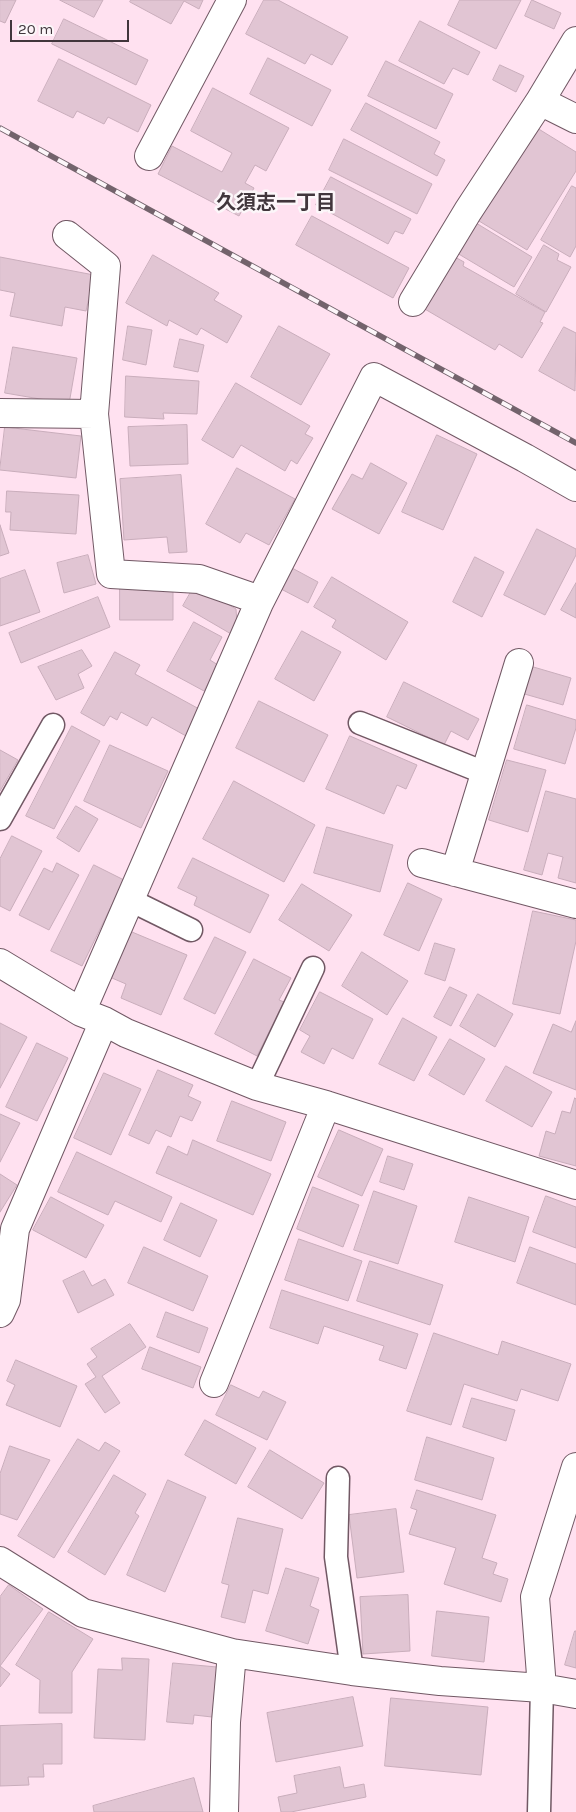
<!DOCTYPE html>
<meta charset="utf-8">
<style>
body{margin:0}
#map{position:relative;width:576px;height:1812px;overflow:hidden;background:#ffe1f0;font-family:Karla,sans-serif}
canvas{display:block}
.scale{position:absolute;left:10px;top:20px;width:119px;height:22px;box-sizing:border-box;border:2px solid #41363c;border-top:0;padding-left:6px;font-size:15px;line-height:18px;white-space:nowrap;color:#41363c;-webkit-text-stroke:4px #fcf6f9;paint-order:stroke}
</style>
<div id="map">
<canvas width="576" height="1812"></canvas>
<div class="scale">20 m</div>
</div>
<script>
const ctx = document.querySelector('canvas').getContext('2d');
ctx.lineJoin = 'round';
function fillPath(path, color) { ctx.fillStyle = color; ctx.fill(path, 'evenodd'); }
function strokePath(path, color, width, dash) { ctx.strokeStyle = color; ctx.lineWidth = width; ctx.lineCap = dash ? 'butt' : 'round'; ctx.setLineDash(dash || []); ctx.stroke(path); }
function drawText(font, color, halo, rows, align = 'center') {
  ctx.font = font + ' Karla,"Noto Sans JP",sans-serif'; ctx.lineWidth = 5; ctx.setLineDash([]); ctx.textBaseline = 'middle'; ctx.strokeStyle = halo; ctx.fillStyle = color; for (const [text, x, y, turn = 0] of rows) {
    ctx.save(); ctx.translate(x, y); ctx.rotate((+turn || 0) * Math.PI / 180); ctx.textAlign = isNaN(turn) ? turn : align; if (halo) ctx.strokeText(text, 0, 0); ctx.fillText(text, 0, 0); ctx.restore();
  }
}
const building = new Path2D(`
 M0,0H16L5,23L0,21Z
 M60,0H103L94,17Z
 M131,0H203L199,9L184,1L171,24L130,2Z
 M264,0H278L348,37L332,65L311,54L305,64L246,34Z
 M460,0H521L496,49L448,25Z
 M532,0L561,13L554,29L525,16Z
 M64,19L148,60L136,85L52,44Z
 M420,21L480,52L468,75L453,68L444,84L399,61Z
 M268,58L331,90L312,126L250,94Z
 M59,59L151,105L138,132L108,117L104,124L77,111L73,118L38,101Z
 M386,61L453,94L436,129L368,96Z
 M500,65L524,76L516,92L493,80Z
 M213,88L289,128L266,171L255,165L245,183L254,188L239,216L158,174L172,146L222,172L232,153L191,131Z
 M366,103L440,142L434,154L445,160L437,176L351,130Z
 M537,128L576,152V171L527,250L479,221Z
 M344,139L432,184L417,214L329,170Z
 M331,177L411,219L403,234L395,231L388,244L316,205Z
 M572,186L576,188V246L570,257L541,240Z
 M312,216L409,268L393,298L296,245Z
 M476,223L532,257L514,287L457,253Z
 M544,245L559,254L557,260L571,267L546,312L516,294Z
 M153,255L219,293L214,300L242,316L227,343L201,328L197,335L169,320L167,326L126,303Z
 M453,256L464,262L463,266L545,312L540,322L543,323L522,358L499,344L495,350L423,308Z
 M0,257L94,275L86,311L65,307L62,326L10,316L15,293L0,290Z
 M128,326L152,330L146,365L123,360Z
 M279,326L330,354L301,405L251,377Z
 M564,327L576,333L575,391L539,371Z
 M180,339L204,345L198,372L174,367Z
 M13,347L77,358L69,404L5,393Z
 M126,376L199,381L197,414L163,413L164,419L125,417Z
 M236,383L310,426L305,434L313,438L297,464L291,460L285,471L241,445L233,458L202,440Z
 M187,425L188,464L130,466L128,427Z
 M5,427L81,436L76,478L0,470Z
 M437,435L477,454L443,530L402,512Z
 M371,463L407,483L379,534L332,509L352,474L362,479Z
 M237,468L295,499L269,545L246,533L240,543L206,524Z
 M181,475L187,552L169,553L167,537L124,540L120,479Z
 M7,491L79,495L76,534L10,530L11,512H6Z
 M0,525L9,553L0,556Z
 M537,529L576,549V555L545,615L504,595Z
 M88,555L96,584L64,593L57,563Z
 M475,557L504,572L482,617L453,602Z
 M292,568L318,582L308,603L281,589Z
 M25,570L40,612L0,626V579Z
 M332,577L408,622L386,660L332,627L336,620L314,607Z
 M576,583V618L561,610Z
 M195,585L236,609L238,638L183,606Z
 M120,587H173V620H120Z
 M98,597L110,627L21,663L9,633Z
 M194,622L222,637L210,660L218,665L204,691L167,671Z
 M302,631L341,652L314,701L275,679Z
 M82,650L92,666L78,674L84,688L56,700L38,667Z
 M115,652L140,665L135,674L201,710L186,736L152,717L147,726L121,712L117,720L110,716L104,726L81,713Z
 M530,666L571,678L563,705L521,693Z
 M404,682L479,719L468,740L451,731L444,745L387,717Z
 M259,701L328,735L304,782L236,748Z
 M527,705L576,720V728L565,764L514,749Z
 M72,726L100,741L54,829L26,816Z
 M350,736L417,765L406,789L397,785L384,814L326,789Z
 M110,745L168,771L141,828L84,801Z
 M0,750L18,760L0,791Z
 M507,760L546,770L528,832L489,820Z
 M234,781L315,825L284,882L203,839Z
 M546,791L576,799V883L558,878L563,857L548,853L542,875L524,870Z
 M76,806L98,819L79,852L57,838Z
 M327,827L393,845L380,892L314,873Z
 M12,836L42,851L10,911L0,906V859Z
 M193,858L269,895L250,933L194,905L197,897L178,888Z
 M57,863L79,875L49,930L19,915L44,868L52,872Z
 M94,865L124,880L82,966L51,951Z
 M408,883L442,899L419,951L384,935Z
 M302,884L352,915L329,951L279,920Z
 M533,911L576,920V941L560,1014L513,1004Z
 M132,932L187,955L161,1015L121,998L126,984L112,978Z
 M215,937L246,952L215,1014L184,999Z
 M435,943L455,949L445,981L425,974Z
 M362,952L408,981L387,1015L342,986Z
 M254,959L291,978L279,1000L284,1002L257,1056L215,1034Z
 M450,987L467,995L451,1026L434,1017Z
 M320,992L373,1019L353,1059L332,1048L324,1064L301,1052L310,1036L300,1030Z
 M478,994L513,1014L495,1047L460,1026Z
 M403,1018L437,1037L414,1081L379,1064Z
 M576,1021V1090L533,1073L553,1024L571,1032Z
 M0,1023L27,1037L0,1088Z
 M450,1039L485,1059L464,1095L429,1075Z
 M37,1043L68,1058L37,1121L6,1107Z
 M506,1066L552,1092L532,1127L486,1101Z
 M158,1070L193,1085L188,1096L201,1102L192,1121L180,1116L171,1137L156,1130L149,1144L129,1135Z
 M104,1073L141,1089L111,1155L74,1138Z
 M575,1098L576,1099V1166L539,1156L546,1131L555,1134L562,1111L570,1113Z
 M232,1101L286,1122L271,1161L217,1141Z
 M0,1114L20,1123L0,1162Z
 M339,1130L383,1149L362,1196L318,1177Z
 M193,1140L271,1174L253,1215L156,1173L168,1146L187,1155Z
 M77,1152L172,1197L161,1222L115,1201L108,1215L58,1192Z
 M388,1156L413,1164L404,1190L380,1182Z
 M0,1174L17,1185L0,1212Z
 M313,1187L359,1205L343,1247L297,1229Z
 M374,1191L417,1206L398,1264L354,1250Z
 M546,1196L576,1207V1248L533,1232Z
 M51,1197L104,1225L86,1258L33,1230Z
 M469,1197L529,1217L515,1262L455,1242Z
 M181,1203L217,1220L200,1257L164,1240Z
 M299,1239L362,1261L348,1301L285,1280Z
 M144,1247L208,1276L193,1311L128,1283Z
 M530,1247L576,1264V1305L517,1283Z
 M370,1261L443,1285L430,1325L357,1301Z
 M84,1271L92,1286L105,1279L114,1295L78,1313L63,1281Z
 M282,1290L418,1334L406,1369L379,1360L384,1346L324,1326L318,1344L270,1328Z
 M166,1312L208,1328L199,1353L157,1337Z
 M130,1324L146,1347L102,1376L120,1403L105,1413L85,1384L96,1377L87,1364L97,1357L91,1349Z
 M434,1333L498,1355L502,1341L571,1364L558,1401L521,1389L517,1401L464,1384L451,1425L407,1411Z
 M150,1347L201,1367L193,1388L142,1369Z
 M16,1360L77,1386L60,1427L6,1405L15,1385L7,1381Z
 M231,1385L259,1398L263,1391L286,1402L267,1440L216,1415Z
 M472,1398L515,1410L506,1441L463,1427Z
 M205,1420L256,1448L236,1484L185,1455Z
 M427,1437L494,1458L482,1500L415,1480Z
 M78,1439L99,1451L105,1442L120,1451L54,1558L18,1536Z
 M10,1446L50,1460L17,1520L0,1514V1474Z
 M270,1450L324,1483L302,1519L248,1487Z
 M114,1475L146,1494L135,1513L139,1516L105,1575L68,1552Z
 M168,1480L206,1497L165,1592L127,1575Z
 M417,1490L496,1515L482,1558L497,1563L493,1574L508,1579L501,1602L444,1584L456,1548L409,1534L417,1510L411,1508Z
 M396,1509L404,1572L357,1578L349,1515Z
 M238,1518L283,1529L268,1594L253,1590L245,1623L221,1617L229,1585L222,1583Z
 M286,1568L319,1578L310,1606L319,1610L308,1644L266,1631Z
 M9,1585L43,1609L0,1666L10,1674L0,1687V1597Z
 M408,1595L410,1651L363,1654L360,1597Z
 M437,1611L489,1617L484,1662L432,1656Z
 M49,1612L93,1639L72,1672V1713H39L40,1680L16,1665Z
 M575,1631H576V1668L565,1665Z
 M122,1658L149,1659L145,1740L94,1738L98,1669L122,1670Z
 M173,1663L217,1667L212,1717L194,1715L193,1724L167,1722Z
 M353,1697L363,1746L276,1762L267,1713Z
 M391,1698L488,1707L481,1775L385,1766Z
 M62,1724V1764H43L44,1777H28L29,1785L0,1786V1726Z
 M340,1767L344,1788L364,1784L366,1797L291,1812H281L278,1797L297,1793L294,1776Z
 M194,1778L203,1812H94L93,1806Z`);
fillPath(building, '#e1c5d3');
strokePath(building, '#c9adbb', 1);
const lane = new Path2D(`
 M360,723L485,773
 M0,819L53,725
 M130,900L191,930
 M257,1086L313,968
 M338,1478L336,1557L352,1671
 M539,1812L542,1688`);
const street = new Path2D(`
 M576,41L540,101L576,119
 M149,156L232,0
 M67,235L106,266L94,414
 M413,302L468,211L540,101
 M0,413L94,414L111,574L199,579L248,596L259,603
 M422,863L576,904
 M455,872L519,663
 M0,963L81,1012L104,1021L126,1033L257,1086L326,1105L576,1185
 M81,1012L259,603L374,377L525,458L576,487
 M0,1313L6,1300L15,1229L104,1021
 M214,1383L326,1105
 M0,1561L83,1613L232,1653L352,1671L440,1681L542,1688L576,1694
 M542,1688L535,1597L576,1467
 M224,1812L226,1722L232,1653`);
strokePath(lane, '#715864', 25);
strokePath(street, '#715864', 30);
strokePath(lane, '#fff', 22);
strokePath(street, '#fff', 28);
const rail = new Path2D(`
 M0,128L576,443`);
strokePath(rail, '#73636c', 5.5);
strokePath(rail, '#fcf6f9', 4, [11]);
drawText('bold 20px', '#41363c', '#fcf6f9', [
 ["久須志一丁目",276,203]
]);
</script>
